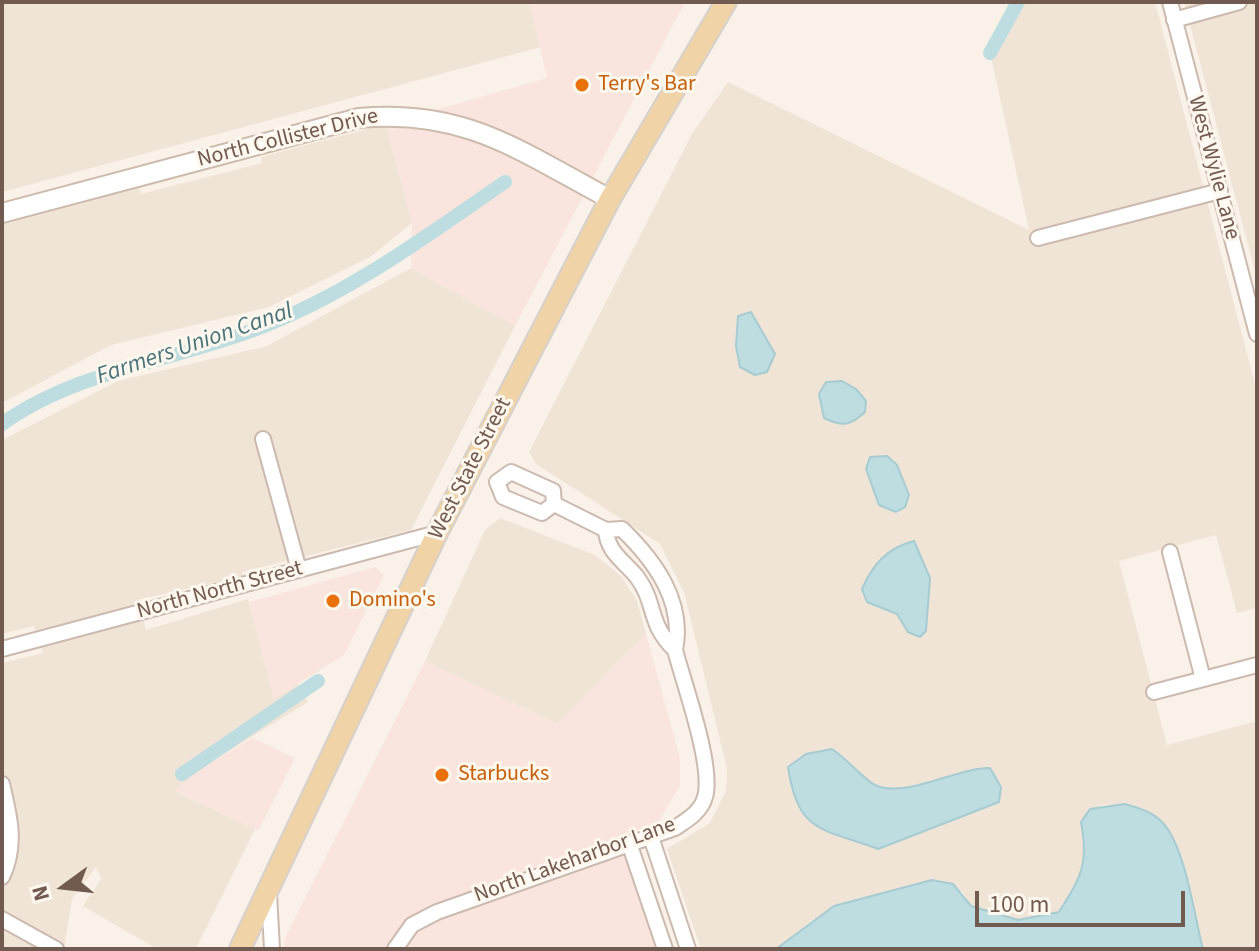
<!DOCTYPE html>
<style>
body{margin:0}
#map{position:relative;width:1259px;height:951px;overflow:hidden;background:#faf2e8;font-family:"Source Sans 3",sans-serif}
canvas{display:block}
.frame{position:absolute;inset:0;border:4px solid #715a4f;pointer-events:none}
.north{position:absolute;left:24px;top:847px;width:80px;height:80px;-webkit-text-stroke:6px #fdf7ee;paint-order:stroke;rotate:255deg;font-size:22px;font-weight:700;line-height:32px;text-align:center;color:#715a4f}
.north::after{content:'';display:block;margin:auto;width:28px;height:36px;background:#715a4f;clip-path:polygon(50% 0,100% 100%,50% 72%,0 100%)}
.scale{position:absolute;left:975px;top:891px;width:210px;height:36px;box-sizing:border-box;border:4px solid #715a4f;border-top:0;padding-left:10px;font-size:24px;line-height:28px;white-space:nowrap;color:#715a4f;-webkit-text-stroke:6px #fdf7ee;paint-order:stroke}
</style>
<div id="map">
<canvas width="1259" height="951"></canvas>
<div class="frame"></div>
<div class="north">N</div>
<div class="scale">100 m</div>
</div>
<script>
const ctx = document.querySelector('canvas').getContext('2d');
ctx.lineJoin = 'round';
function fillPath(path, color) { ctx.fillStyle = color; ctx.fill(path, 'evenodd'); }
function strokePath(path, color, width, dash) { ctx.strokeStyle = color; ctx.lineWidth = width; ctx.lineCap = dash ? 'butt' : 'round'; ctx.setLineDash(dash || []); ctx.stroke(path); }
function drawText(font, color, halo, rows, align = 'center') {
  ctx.font = font + ' "Source Sans 3",sans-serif'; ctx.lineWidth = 6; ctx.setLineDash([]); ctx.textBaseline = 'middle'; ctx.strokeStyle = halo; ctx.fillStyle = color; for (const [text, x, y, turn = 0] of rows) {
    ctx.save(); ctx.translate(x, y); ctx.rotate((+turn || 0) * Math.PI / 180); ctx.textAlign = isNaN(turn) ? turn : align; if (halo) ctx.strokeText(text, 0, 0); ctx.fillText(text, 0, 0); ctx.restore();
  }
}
fillPath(new Path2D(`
 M529,2L541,47L2,192V3Z
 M1022,2H1155L1257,392V608L1237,613L1216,535L1119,561L1167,745L1257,721V949H1203L1176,847L1164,824L1144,809L1125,804L1102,805L1081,822L1086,849L1083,873L1059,912L1018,920L971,906L962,891L814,919L776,949H701L667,849L710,823L726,791L727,769L684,592L660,544L536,464L529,452L692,134L728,82L1029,230L991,57Z
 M1184,2H1257V279Z
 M386,124L412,223L370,257L269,307L111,345L2,403V225L139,188L141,194L262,163L261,157Z
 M411,268L515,326L411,530L242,572L243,576L138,600L146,630L248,599L274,698L298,684L308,702L195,772L176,792L255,829L196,949H157L83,906L101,879L96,867L72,899L64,949H2V663L43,653L34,626L2,634V440L118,381L267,346Z
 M500,518L595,555L621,576L637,601L646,634L557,724L425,661L485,530Z`), '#f0e4d7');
fillPath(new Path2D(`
 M529,2H685L515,326L411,268L412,223L386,124L547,78Z
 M375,567L384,575L344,655L274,699L249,602Z
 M646,634L680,758V786L659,821L619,838L657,949H284L285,938L425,661L557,724Z
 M253,738L295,758L258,831L175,791L195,772Z`), '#f9e5dd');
const water = new Path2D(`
 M751,312L775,354L767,372L755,375L740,367L736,346L738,316Z
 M842,381L856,389L866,401L865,412C850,426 843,427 824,418L819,394L826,382Z
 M887,456L897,465L909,495L905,507L896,512L879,505L866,469L870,457Z
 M914,541L930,578L926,631L920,637L908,632L897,614L867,602L862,589C873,564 887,548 914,541Z
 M832,749C847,759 865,780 875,785C905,799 955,768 990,768L1001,787L999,802L878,849C822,828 798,834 788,767L806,754Z
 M1125,804C1139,808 1153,812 1163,823C1186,849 1194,916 1203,949H776L834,906L932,880L953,884L971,906L1018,920L1059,912C1081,877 1089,864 1081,822L1090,809Z`);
fillPath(water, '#bedde1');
strokePath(water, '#a6ccd2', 2);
strokePath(new Path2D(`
 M990,53L1018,2
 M2,424C77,370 174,361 259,328C349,294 426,236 505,182
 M182,774L318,681`), '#bedde1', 14);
const street = new Path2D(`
 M1170,2L1257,334
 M1174,20L1239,2
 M1038,238L1220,191
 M263,439L299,570
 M511,472L553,491L554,504L542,513L503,497L497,482Z
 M554,504L606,530L622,529C655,561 685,602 675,650C647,623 657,604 637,577C624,561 607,552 606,530
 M1170,552L1203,679
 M2,649L437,533
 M1154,692L1257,665
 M2,784C10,817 17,846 2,877
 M651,837L688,949
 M629,843L665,949
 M269,894L272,949
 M2,919L56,949
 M395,949L412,925L437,912L675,828C687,820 701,812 705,797C714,767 684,684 675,650`);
const secondary = new Path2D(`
 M2,213L359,118C465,108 521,152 610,199`);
const primary = new Path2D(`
 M240,949L437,533L610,199L726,2`);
strokePath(street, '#cbbaaf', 18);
strokePath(secondary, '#cdbbad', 22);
strokePath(primary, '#d7d1ce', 24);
strokePath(street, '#fff', 14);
strokePath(secondary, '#fff', 18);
strokePath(primary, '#f0d4a8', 20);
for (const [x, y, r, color] of [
 [582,85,8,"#e8710a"],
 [333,601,8,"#e8710a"],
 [442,775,8,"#e8710a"]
]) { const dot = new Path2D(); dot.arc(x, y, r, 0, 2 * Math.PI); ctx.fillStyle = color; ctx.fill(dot); strokePath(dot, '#fdf7ee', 3); }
drawText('22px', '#c56008', '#fdf7ee', [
 ["Terry's Bar",598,85],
 ["Domino's",349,601],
 ["Starbucks",458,775]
], 'left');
drawText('22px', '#715a4f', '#fdf7ee', [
 ["North Collister Drive",288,139,-14],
 ["West Wylie Lane",1213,168,75],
 ["West State Street",471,469,-63],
 ["North North Street",220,591,-15],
 ["North Lakeharbor Lane",575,861,-20]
]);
drawText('italic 24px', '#48737b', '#fdf7ee', [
 ["Farmers Union Canal",195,345,-19]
]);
</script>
